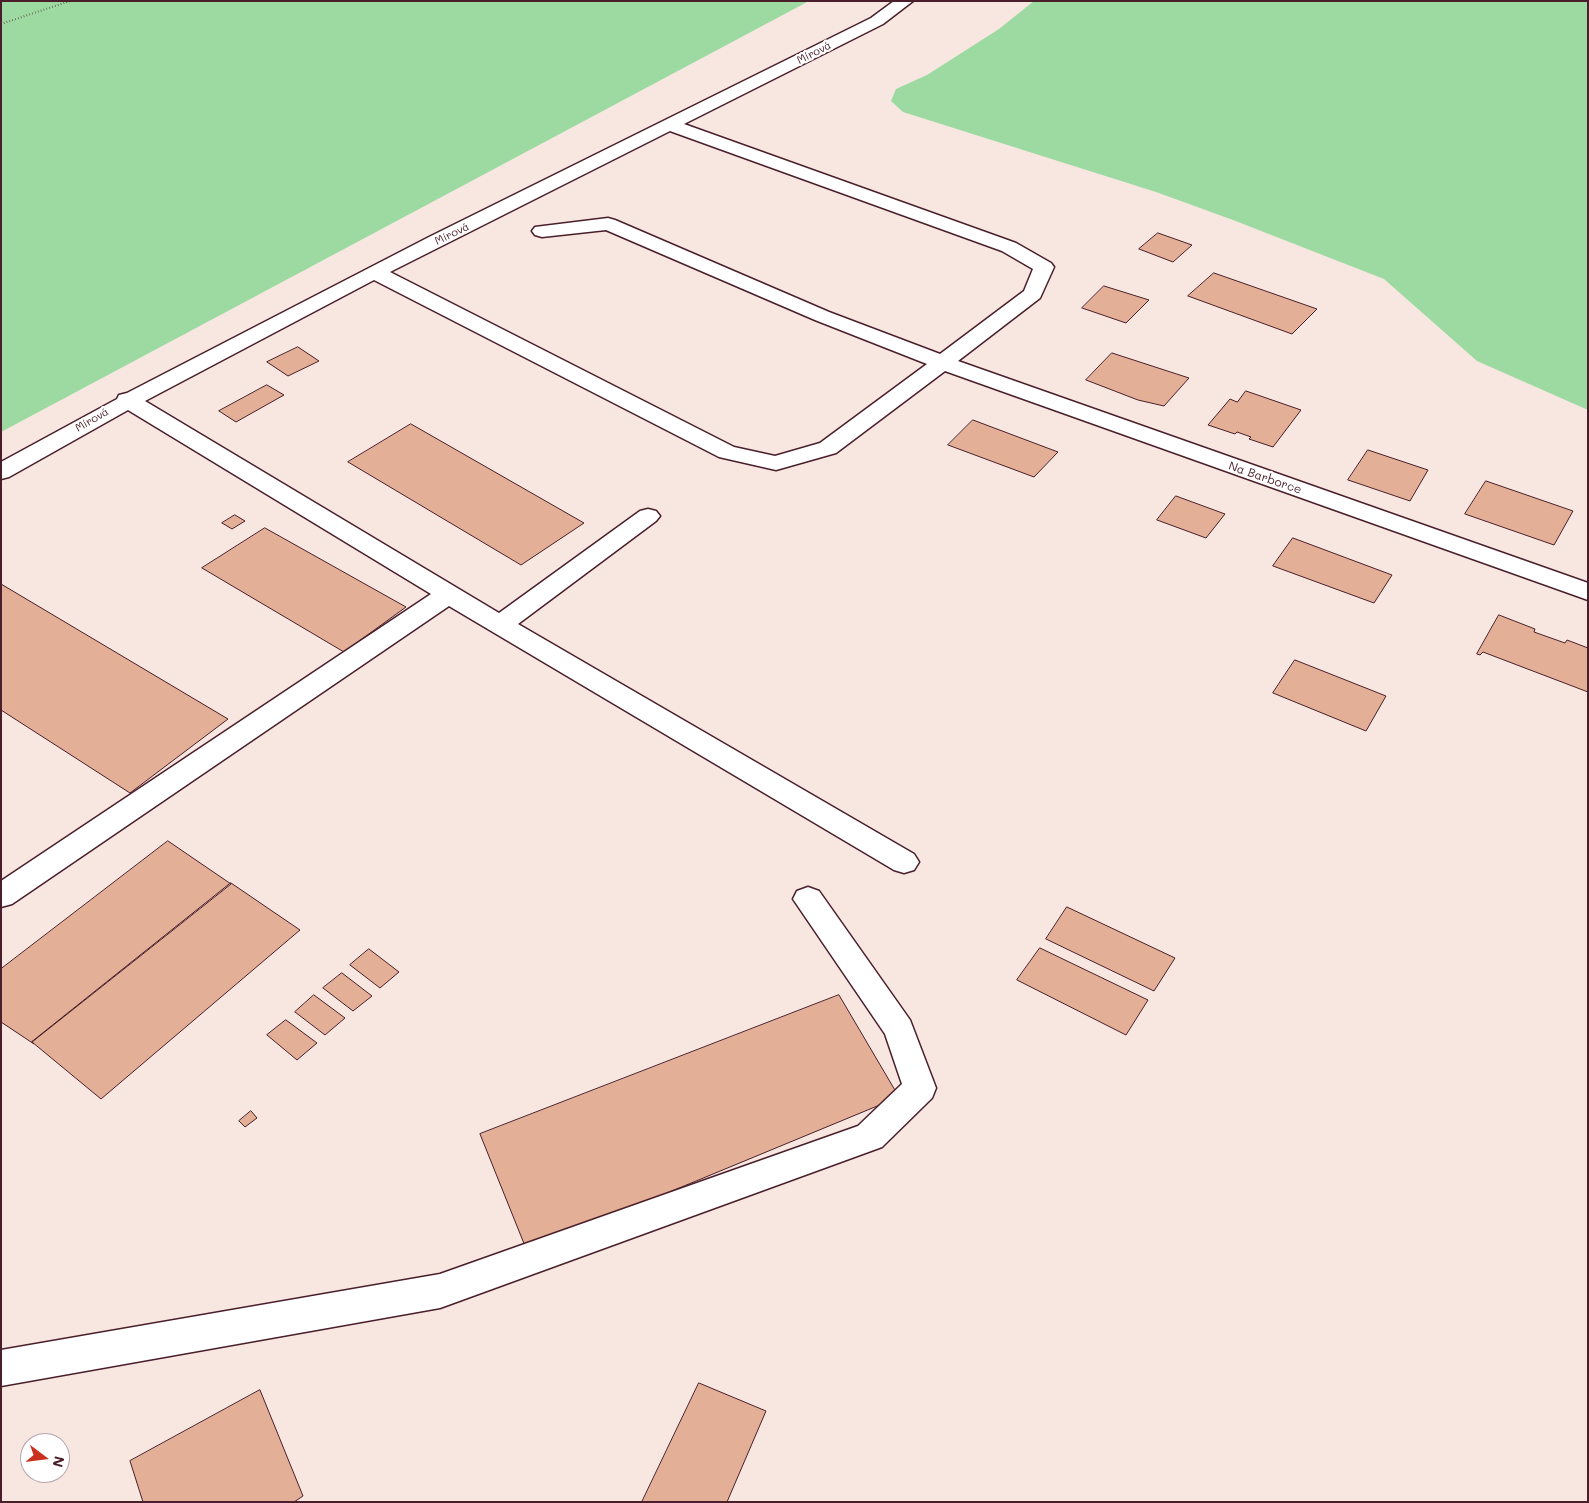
<!DOCTYPE html>
<meta charset="utf-8">
<style>
body{margin:0}
#map{position:relative;width:1589px;height:1503px;overflow:hidden;background:#f7e7e0;font-family:Mali,sans-serif}
canvas{display:block}
.frame{position:absolute;inset:0;border:2px solid #4a1f2b;pointer-events:none}
.north{position:absolute;left:20px;top:1433px;width:50px;height:50px;box-sizing:border-box;background:#fff;border:1px solid #b7a5aa;border-radius:50%;rotate:105deg;font-size:14px;font-weight:700;line-height:20px;text-align:center;color:#4a1f2b}
.north::after{content:'';display:block;margin:auto;width:18px;height:22px;background:#c8321e;clip-path:polygon(50% 0,100% 100%,50% 72%,0 100%)}
</style>
<div id="map">
<canvas width="1589" height="1503"></canvas>
<div class="frame"></div>
<div class="north">N</div>
</div>
<script>
const ctx = document.querySelector('canvas').getContext('2d');
ctx.lineJoin = 'round';
function fillPath(path, color) { ctx.fillStyle = color; ctx.fill(path, 'evenodd'); }
function strokePath(path, color, width, dash) { ctx.strokeStyle = color; ctx.lineWidth = width; ctx.lineCap = dash ? 'butt' : 'round'; ctx.setLineDash(dash || []); ctx.stroke(path); }
function drawText(font, color, halo, rows, align = 'center') {
  ctx.font = font + ' Mali,sans-serif'; ctx.lineWidth = 4.5; ctx.setLineDash([]); ctx.textBaseline = 'middle'; ctx.strokeStyle = halo; ctx.fillStyle = color; for (const [text, x, y, turn = 0] of rows) {
    ctx.save(); ctx.translate(x, y); ctx.rotate((+turn || 0) * Math.PI / 180); ctx.textAlign = isNaN(turn) ? turn : align; if (halo) ctx.strokeText(text, 0, 0); ctx.fillText(text, 0, 0); ctx.restore();
  }
}
fillPath(new Path2D(`
 M1,1H809L1,432Z
 M1034,1H1588V410L1477,361L1384,279L1233,220L1156,192L903,112L891,101L896,89L927,75L999,29Z`), '#9cdaa1');
const building = new Path2D(`
 M1158,233L1192,245L1173,262L1139,249Z
 M1214,273L1317,309L1292,334L1188,296Z
 M1104,286L1149,300L1126,323L1082,308Z
 M298,347L319,361L288,376L267,362Z
 M1112,353L1189,378L1164,406L1138,400L1086,380Z
 M267,385L284,395L236,422L219,411Z
 M1246,391L1301,410L1273,447L1249,439L1251,437L1237,432L1235,434L1208,425L1230,399L1237,402Z
 M973,420L1058,452L1034,477L948,445Z
 M411,424L584,523L521,565L348,462Z
 M1368,450L1428,470L1410,501L1348,480Z
 M1486,481L1573,511L1554,545L1465,514Z
 M1176,496L1225,514L1206,538L1157,520Z
 M235,515L245,521L232,529L222,523Z
 M265,528L406,607L344,652L202,568Z
 M1293,538L1392,575L1374,603L1273,566Z
 M1,584L228,719L130,793L1,710Z
 M1499,615L1535,629L1534,632L1565,643L1567,640L1588,648V692L1483,652L1480,655L1477,654Z
 M1295,660L1386,696L1366,731L1273,693Z
 M168,841L231,884L32,1042L34,1044L1,1022V969Z
 M231,883L300,930L101,1099L32,1042Z
 M1067,907L1175,958L1154,991L1046,939Z
 M1040,948L1148,1000L1126,1035L1017,980Z
 M369,949L399,972L380,988L350,965Z
 M342,973L372,996L353,1011L323,988Z
 M314,995L345,1018L325,1035L295,1012Z
 M839,995L899,1097L527,1251L480,1134Z
 M286,1020L317,1043L297,1060L267,1035Z
 M251,1111L257,1118L245,1127L239,1121Z
 M699,1383L766,1411L727,1502H642Z
 M260,1390L303,1496L294,1502H143L130,1461Z`);
fillPath(building, '#e3af96');
strokePath(building, '#4a1f2b', 1);
const minor = new Path2D(`
 M894,1H913L883,24L684,124L1016,243L1051,263L1054,267L1040,298L958,361L1588,583V600L945,371L836,453L776,470L719,457L374,280L145,401L499,613L640,511L648,509L656,511L660,516L656,521L518,624L914,854L919,862L914,870L904,873L894,870L449,606L12,904L1,907V881L431,594L128,410L9,477L1,479V462L117,399L119,395L127,393L429,237L871,18ZM670,131L1002,251L1033,269L1024,291L940,354L829,312L615,220L608,218L535,227L532,231L535,235L542,237L606,230L815,320L927,364L820,443L775,456L734,447L390,272Z
 M808,887L819,891L910,1020L936,1088L932,1098L882,1147L440,1308L1,1386V1350L440,1274L858,1126L902,1084L885,1034L793,899L797,891Z`);
strokePath(minor, '#4a1f2b', 3);
strokePath(new Path2D(`
 M1,24L70,1`), '#4a1f2b', 2, [0.5, 2.5]);
fillPath(minor, '#fff');
drawText('11px', '#4a1f2b', '#fff', [
 ["Mírová",814,53,-27],
 ["Mírová",452,234,-26],
 ["Mírová",92,420,-30]
]);
drawText('12px', '#4a1f2b', '#fff', [
 ["Na Barborce",1265,478,19]
]);
</script>
